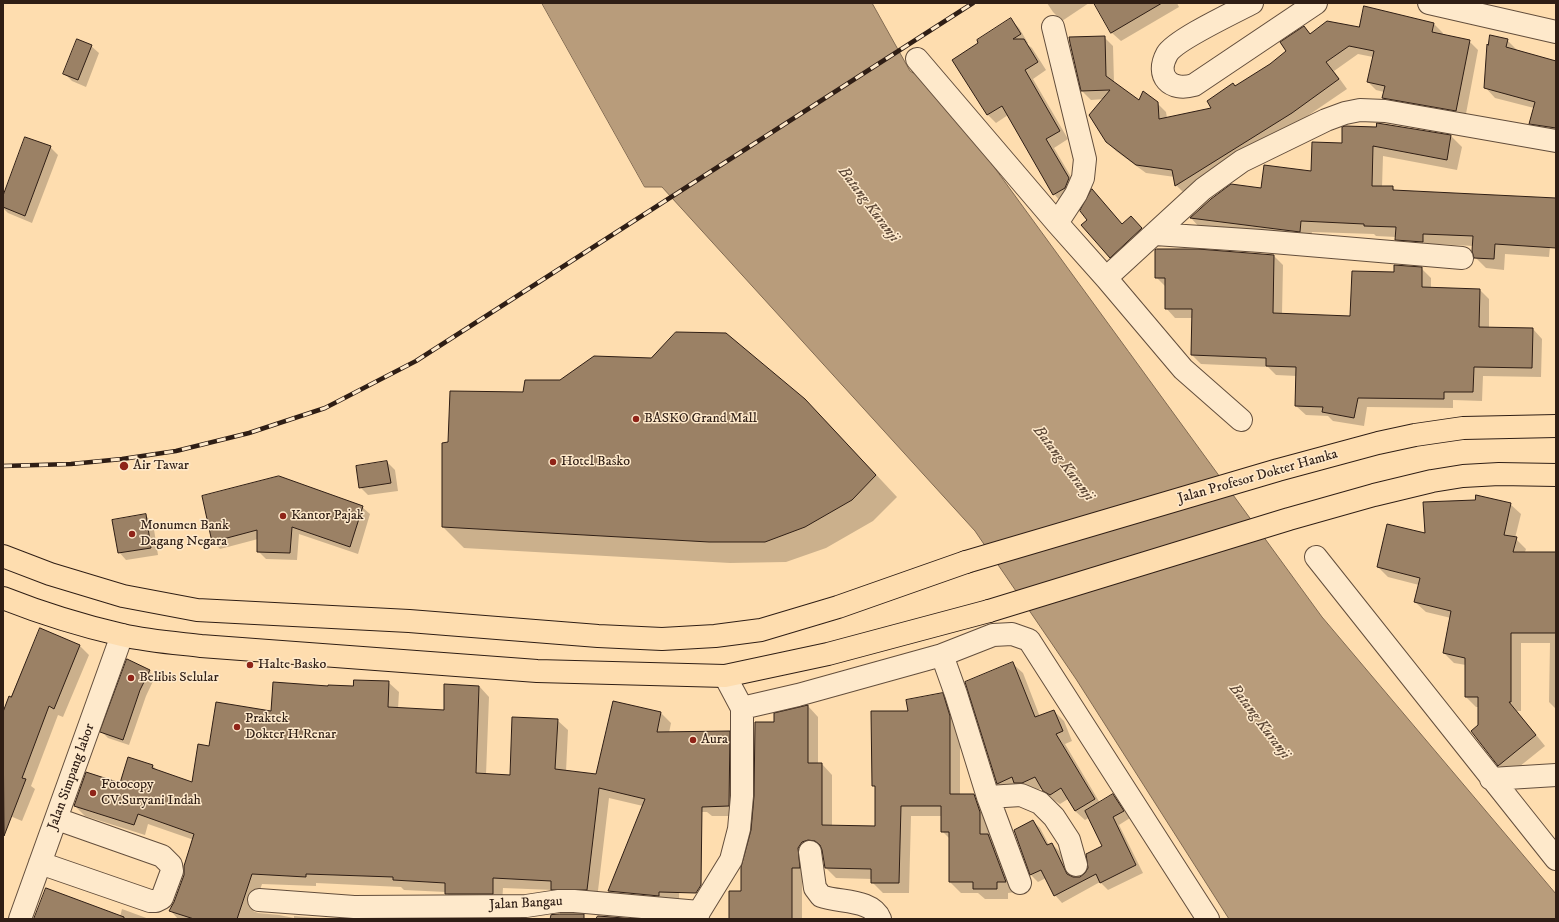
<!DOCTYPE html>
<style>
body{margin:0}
#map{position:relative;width:1559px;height:922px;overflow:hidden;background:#feddaf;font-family:"IM FELL DW Pica",serif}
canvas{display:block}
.frame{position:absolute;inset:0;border:4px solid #2f1e15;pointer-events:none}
</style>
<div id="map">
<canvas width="1559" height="922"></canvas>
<div class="frame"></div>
</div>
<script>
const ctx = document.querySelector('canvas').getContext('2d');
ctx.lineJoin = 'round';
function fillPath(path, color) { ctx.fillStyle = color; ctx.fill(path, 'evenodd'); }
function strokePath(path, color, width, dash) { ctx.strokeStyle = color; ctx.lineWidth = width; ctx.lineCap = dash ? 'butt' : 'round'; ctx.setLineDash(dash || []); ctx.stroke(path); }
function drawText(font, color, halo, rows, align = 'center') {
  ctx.font = font + ' "IM FELL DW Pica",serif'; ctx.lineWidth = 3; ctx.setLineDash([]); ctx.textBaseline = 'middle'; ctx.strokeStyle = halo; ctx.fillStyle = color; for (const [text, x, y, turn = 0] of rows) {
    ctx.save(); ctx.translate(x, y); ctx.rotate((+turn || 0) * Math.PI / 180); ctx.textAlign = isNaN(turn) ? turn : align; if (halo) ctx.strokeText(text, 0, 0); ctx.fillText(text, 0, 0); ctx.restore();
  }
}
const water = new Path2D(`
 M542,3H872L910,71L935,86L1322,617L1556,894V919H1229L1076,679L975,531L662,187H645Z`);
fillPath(water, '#b89c7b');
strokePath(water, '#816a52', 1);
fillPath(new Path2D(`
 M1047,3H1089L1062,21L1053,12Z
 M1095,3H1177L1179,7L1121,41L1112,33Z
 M1364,7L1434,24L1443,33L1442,35L1469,41L1478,50L1465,119L1392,107L1383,98L1384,92L1376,90L1368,82L1373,57L1358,54L1334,71L1347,89L1300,121L1185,194L1176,185L1175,177L1146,173L1116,151L1107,142L1104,99L1091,100L1082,91L1104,37L1113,46L1114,83L1139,102L1157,103L1166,112L1167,118L1213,109L1235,87L1270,65L1288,51L1304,27L1311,34L1360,29Z
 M1011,20L1019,28L1028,43L1027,44L1032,48L1046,70L1033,79L1068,139L1054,148L1077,187L1062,203L1054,194L1008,115L996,123L988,115L953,61L980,44Z
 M1507,40L1517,50L1556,62V136L1541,134L1530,123L1534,108L1495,98L1485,87Z
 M91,46L99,53L86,87L72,81L64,73Z
 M1384,124L1451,136L1462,147L1457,170L1383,156L1382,187H1392L1396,191L1556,199V237L1551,236L1549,257L1505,254L1504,270L1486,268L1475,257L1474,246L1434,244L1433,252L1407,250L1396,239V237L1376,236L1374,234L1312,232L1310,242L1201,229L1191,218L1212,200L1262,189L1312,172L1343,144Z
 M50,147L58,155L32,223L8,213L3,208V199Z
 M1093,191L1122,224H1138L1148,236L1117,264L1110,257L1088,220Z
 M1274,256L1283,265L1282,314L1351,317L1395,273L1421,268L1431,278V289L1480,290L1489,299V328L1533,329L1542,339L1541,377L1483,376L1482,401L1453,400V408L1367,407L1364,426L1333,421L1328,416L1306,415L1296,406L1297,376L1276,375L1268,367L1201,364L1192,355L1193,318H1175L1166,308V287L1156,277Z
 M652,359L826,421L897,497L873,521L826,548L786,562L730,563L464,548L443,527L449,443L524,393L560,381Z
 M387,462L395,470L398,491L368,495L360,487Z
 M203,496L362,507L370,514L358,554L299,534L297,560L266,559L258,551V539L220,549L213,541Z
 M1510,504L1521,514L1515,538L1526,549L1525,552H1556V709L1549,702L1550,643H1521V711H1517L1545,746L1509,775L1499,765L1479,726V707H1476L1466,697V665L1454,663L1444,653L1451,618L1426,612L1415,602L1419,585L1388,577L1378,567L1426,535Z
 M145,515L153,523L158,555L126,560L119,552Z
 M80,646L89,655L63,717L58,715L31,786L35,789L22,821L3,813V715L10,697L12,698Z
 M1013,664L1023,673L1040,717L1054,711L1064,721L1072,741L1065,744L1100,803L1113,795L1120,802L1130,818L1119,825L1143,873L1108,890L1100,882L1062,903L1055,895L1046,878L1038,882L1031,875L1015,830L1033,821L1040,828L1049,845L1052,844L1059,851L1072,877L1080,878L1086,874L1103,847L1090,817L1085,820L1075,811L1068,799L1060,804L1054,800L1043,788L1033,792L1007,793L998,783Z
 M149,671L155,677L146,696L129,745L108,738L102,732Z
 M388,682L399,692L398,709L445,711L479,686L489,697L486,775L510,776L557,720L568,730L566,772L597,775L661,713L671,723L669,733L729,732L739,742L738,816H712L707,812H680L679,902L619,901L609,891L643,806L609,798L597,899H562L553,890L503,888L502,904H456L446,892L404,890L401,887L316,883V886L262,884L253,911L258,913L279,915L294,918V916L330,919H178L170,910L175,903L185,876L194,840L148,824L145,835L85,816L75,806L121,784L129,759L153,766L158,771L193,783L210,747L272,712L329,688L354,687Z
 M942,694L953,705L960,727V794H973L984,805L990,823V837L999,846L1016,892L1008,893V899H985L978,893H961L950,882V839L942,831V816H911L909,893H883L872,882V879L836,878L826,868L823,850H820L810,878H802V919H730L742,892L752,832L775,723L808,706L818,717V764H822L832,775V826L876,827V788L873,785L909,712Z
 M122,909L149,919H35L120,917Z`), '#0003');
const building = new Path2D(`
 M1094,3H1162L1111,33Z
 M1364,6L1434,23L1432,32L1470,40L1456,111L1382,98L1385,86L1367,82L1374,51L1349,46L1326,62L1339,79L1292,113L1175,186L1172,170L1136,165L1106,142L1089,115L1110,90L1081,91L1070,43L1069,37L1105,36L1106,76L1139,100L1143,91L1158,102L1159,119L1211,108L1207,101L1233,83L1235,86L1270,64L1286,51L1280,42L1304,26L1310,34L1327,21L1359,27Z
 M1011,18L1021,34L1013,39H1024L1038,62L1025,70L1060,131L1046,139L1069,178L1065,188L1053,195L1002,106L987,115L952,60L978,43L977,40Z
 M1490,35L1508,39L1506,47L1556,61V128L1529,124L1535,102L1484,88L1487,44L1488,45Z
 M77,39L92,45L78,80L63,74Z
 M1377,123L1451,135L1447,160L1373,146L1372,186H1393V190L1556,198V248L1495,244L1494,259L1474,258L1472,251L1473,236L1423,234V242L1395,240L1396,227L1364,226V224L1301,221L1300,232L1190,218L1211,199L1231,184L1261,188L1264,165L1311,171L1312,142L1342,143V127L1345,126L1376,127Z
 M25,137L51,146L25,216L3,207V196Z
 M1092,189L1122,224L1131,216L1142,228L1110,258L1081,225L1087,220L1080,211Z
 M1157,249H1198L1274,255L1273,313L1350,316L1352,271L1394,272V265L1422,267V287L1480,289L1479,327L1533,328L1532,368L1474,367L1473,392H1444V399L1358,398L1354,418L1322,412L1323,407L1295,406L1296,367L1266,366V358L1191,355L1192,309H1165V278H1155V250Z
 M676,332L726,333L805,399L876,475L852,500L805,527L765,542H709L442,527V443L448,442L450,391L523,392L525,380H560L594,356L651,358Z
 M387,461L391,483L359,488L356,466Z
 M279,476L363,506L350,547L292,527L290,553L257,552V530L212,542L202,496Z
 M1476,495L1511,503L1504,535L1517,537L1513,552H1556V633H1511V702H1509L1536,735L1498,766L1471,731L1478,725V697H1465V658L1443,653L1451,611L1414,602L1420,578L1377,567L1387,524L1425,533L1423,502L1475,500Z
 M146,514L151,548L118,553L112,520Z
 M40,628L80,645L54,709L49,706L22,778L26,779L4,836L3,712L9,696L11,697Z
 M127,659L150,670L140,690L123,740L100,732Z
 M1013,662L1035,717L1054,710L1063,731L1056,734L1095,799L1075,811L1061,788L1050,795L1043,791L1035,777L1022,783H1014L1012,777L997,784L965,682Z
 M354,680L389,681L388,707L444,710V684L479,686L476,773L510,775L512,717L558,719L555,769L596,774L613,701L661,712L657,732L730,731L729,806L702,807L701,885L696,893L659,892V896L608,891L645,799L599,788L587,890H551V881L493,878V894H445V883L393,880V877L306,874V877L252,874L237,919H194L169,911L174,902L184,875V866L194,834L138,814L134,825L74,806L86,772L120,783L128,757L153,765L152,768L192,782L198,744L209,746L216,702L271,711L273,682L328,686V685L353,686Z
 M943,693L950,716V794H974L980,812V834H988L1006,882H997V889H973V882H949V832H941V806H901L899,883H871V869L825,868L822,850L820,845L815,841L808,840L802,842L798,848L800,868H792V919H729V891H741V867L751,830L754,796L755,722H774V713L808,705V763H822V825L875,826V786H872L871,711H908L906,700Z
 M1113,794L1124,811L1113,817L1136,865L1100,883L1096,874L1054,896L1041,870L1030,875L1014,830L1033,820L1047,845L1052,843L1067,874L1073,877H1080L1085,873L1088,868L1086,854L1102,846L1085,811Z
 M46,888L124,917V919H34Z
 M560,914H584V919H550L551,915Z
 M598,916L636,919H596Z`);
fillPath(building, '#9b8165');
strokePath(building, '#2f1e15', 1);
const minor = new Path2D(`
 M1252,3C1235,12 1175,40 1167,54C1155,76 1170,92 1194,85L1316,3
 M1429,3L1556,32
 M1053,27L1085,159L1083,178L1076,194L1057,223
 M917,59L1057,223L1106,278L1183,369L1241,420
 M1155,234L1261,241L1462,258
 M1106,278L1203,189L1242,161L1326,120L1345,113L1360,110L1385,111L1556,141
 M1316,557L1556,859
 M942,655L956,694L988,797L1020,883
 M742,708L798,695L942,655L993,635L1012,634L1029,640L1208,919
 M1491,779L1556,775
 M988,797L1021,795L1040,803L1054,817L1069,840L1076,865
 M810,852L815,888L821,896C840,903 872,899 880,919
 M40,863L150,901H156L162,898L172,871L171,865L162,856L57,819
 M259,900L354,907L526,906L559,901H574L699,912
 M20,919L122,635
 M697,919L699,912L731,860L739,829L742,796V708L725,676`);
const primary = new Path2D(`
 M966,562L1278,470L1378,443L1415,435L1463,428L1556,426
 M989,611L1289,519L1374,495L1432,481L1463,476L1499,474L1556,475`);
const trunk = new Path2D(`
 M3,556L50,574L123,596L197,610L409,621L598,636L662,639L715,636L761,630L838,607L966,562
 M3,598C41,613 83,626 122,635C148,641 175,643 201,646L537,671L725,676L828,654L989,611`);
strokePath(minor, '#634e3c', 24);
strokePath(primary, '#2f1e15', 24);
strokePath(trunk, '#2f1e15', 24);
strokePath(minor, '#fee9cb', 22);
strokePath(primary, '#feddaf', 22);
strokePath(trunk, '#feddaf', 22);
const rail = new Path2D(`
 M3,466L71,464L122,459L176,451L249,433L325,408L416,361L973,3`);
strokePath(rail, '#2f1e15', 4.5);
strokePath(rail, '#fee9cb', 3, [9]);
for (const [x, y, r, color] of [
 [636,419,4,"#8f2418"],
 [553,462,4,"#8f2418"],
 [124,466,5,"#8f2418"],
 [283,516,4,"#8f2418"],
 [132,534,4,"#8f2418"],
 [250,665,4,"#8f2418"],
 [131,678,4,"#8f2418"],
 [237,727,4,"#8f2418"],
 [693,740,4,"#8f2418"],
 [93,793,4,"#8f2418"]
]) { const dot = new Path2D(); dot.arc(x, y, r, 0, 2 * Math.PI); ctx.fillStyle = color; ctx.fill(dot); strokePath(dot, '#fee9cb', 1.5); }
drawText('14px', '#2f1e15', '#fee9cb', [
 ["BASKO Grand Mall",644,419],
 ["Hotel Basko",561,462],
 ["Air Tawar",133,466],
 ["Kantor Pajak",291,516],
 ["Monumen Bank",140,526],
 ["Dagang Negara",140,542],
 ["Halte Basko",258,665],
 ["Belibis Selular",139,678],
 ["Praktek",245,719],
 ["Dokter H.Renar",245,735],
 ["Aura",701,740],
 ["Fotocopy",101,785],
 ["CV.Suryani Indah",101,801]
], 'left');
drawText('14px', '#2f1e15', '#fee9cb', [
 ["Jalan Profesor Dokter Hamka",1258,477,-16],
 ["Jalan Simpang labor",72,777,-70],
 ["Jalan Bangau",526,904,-3]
]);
drawText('italic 15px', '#5f4a39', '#fee9cb', [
 ["Batang Kuranji",868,205,53],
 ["Batang Kuranji",1063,464,53],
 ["Batang Kuranji",1259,722,53]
]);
</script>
